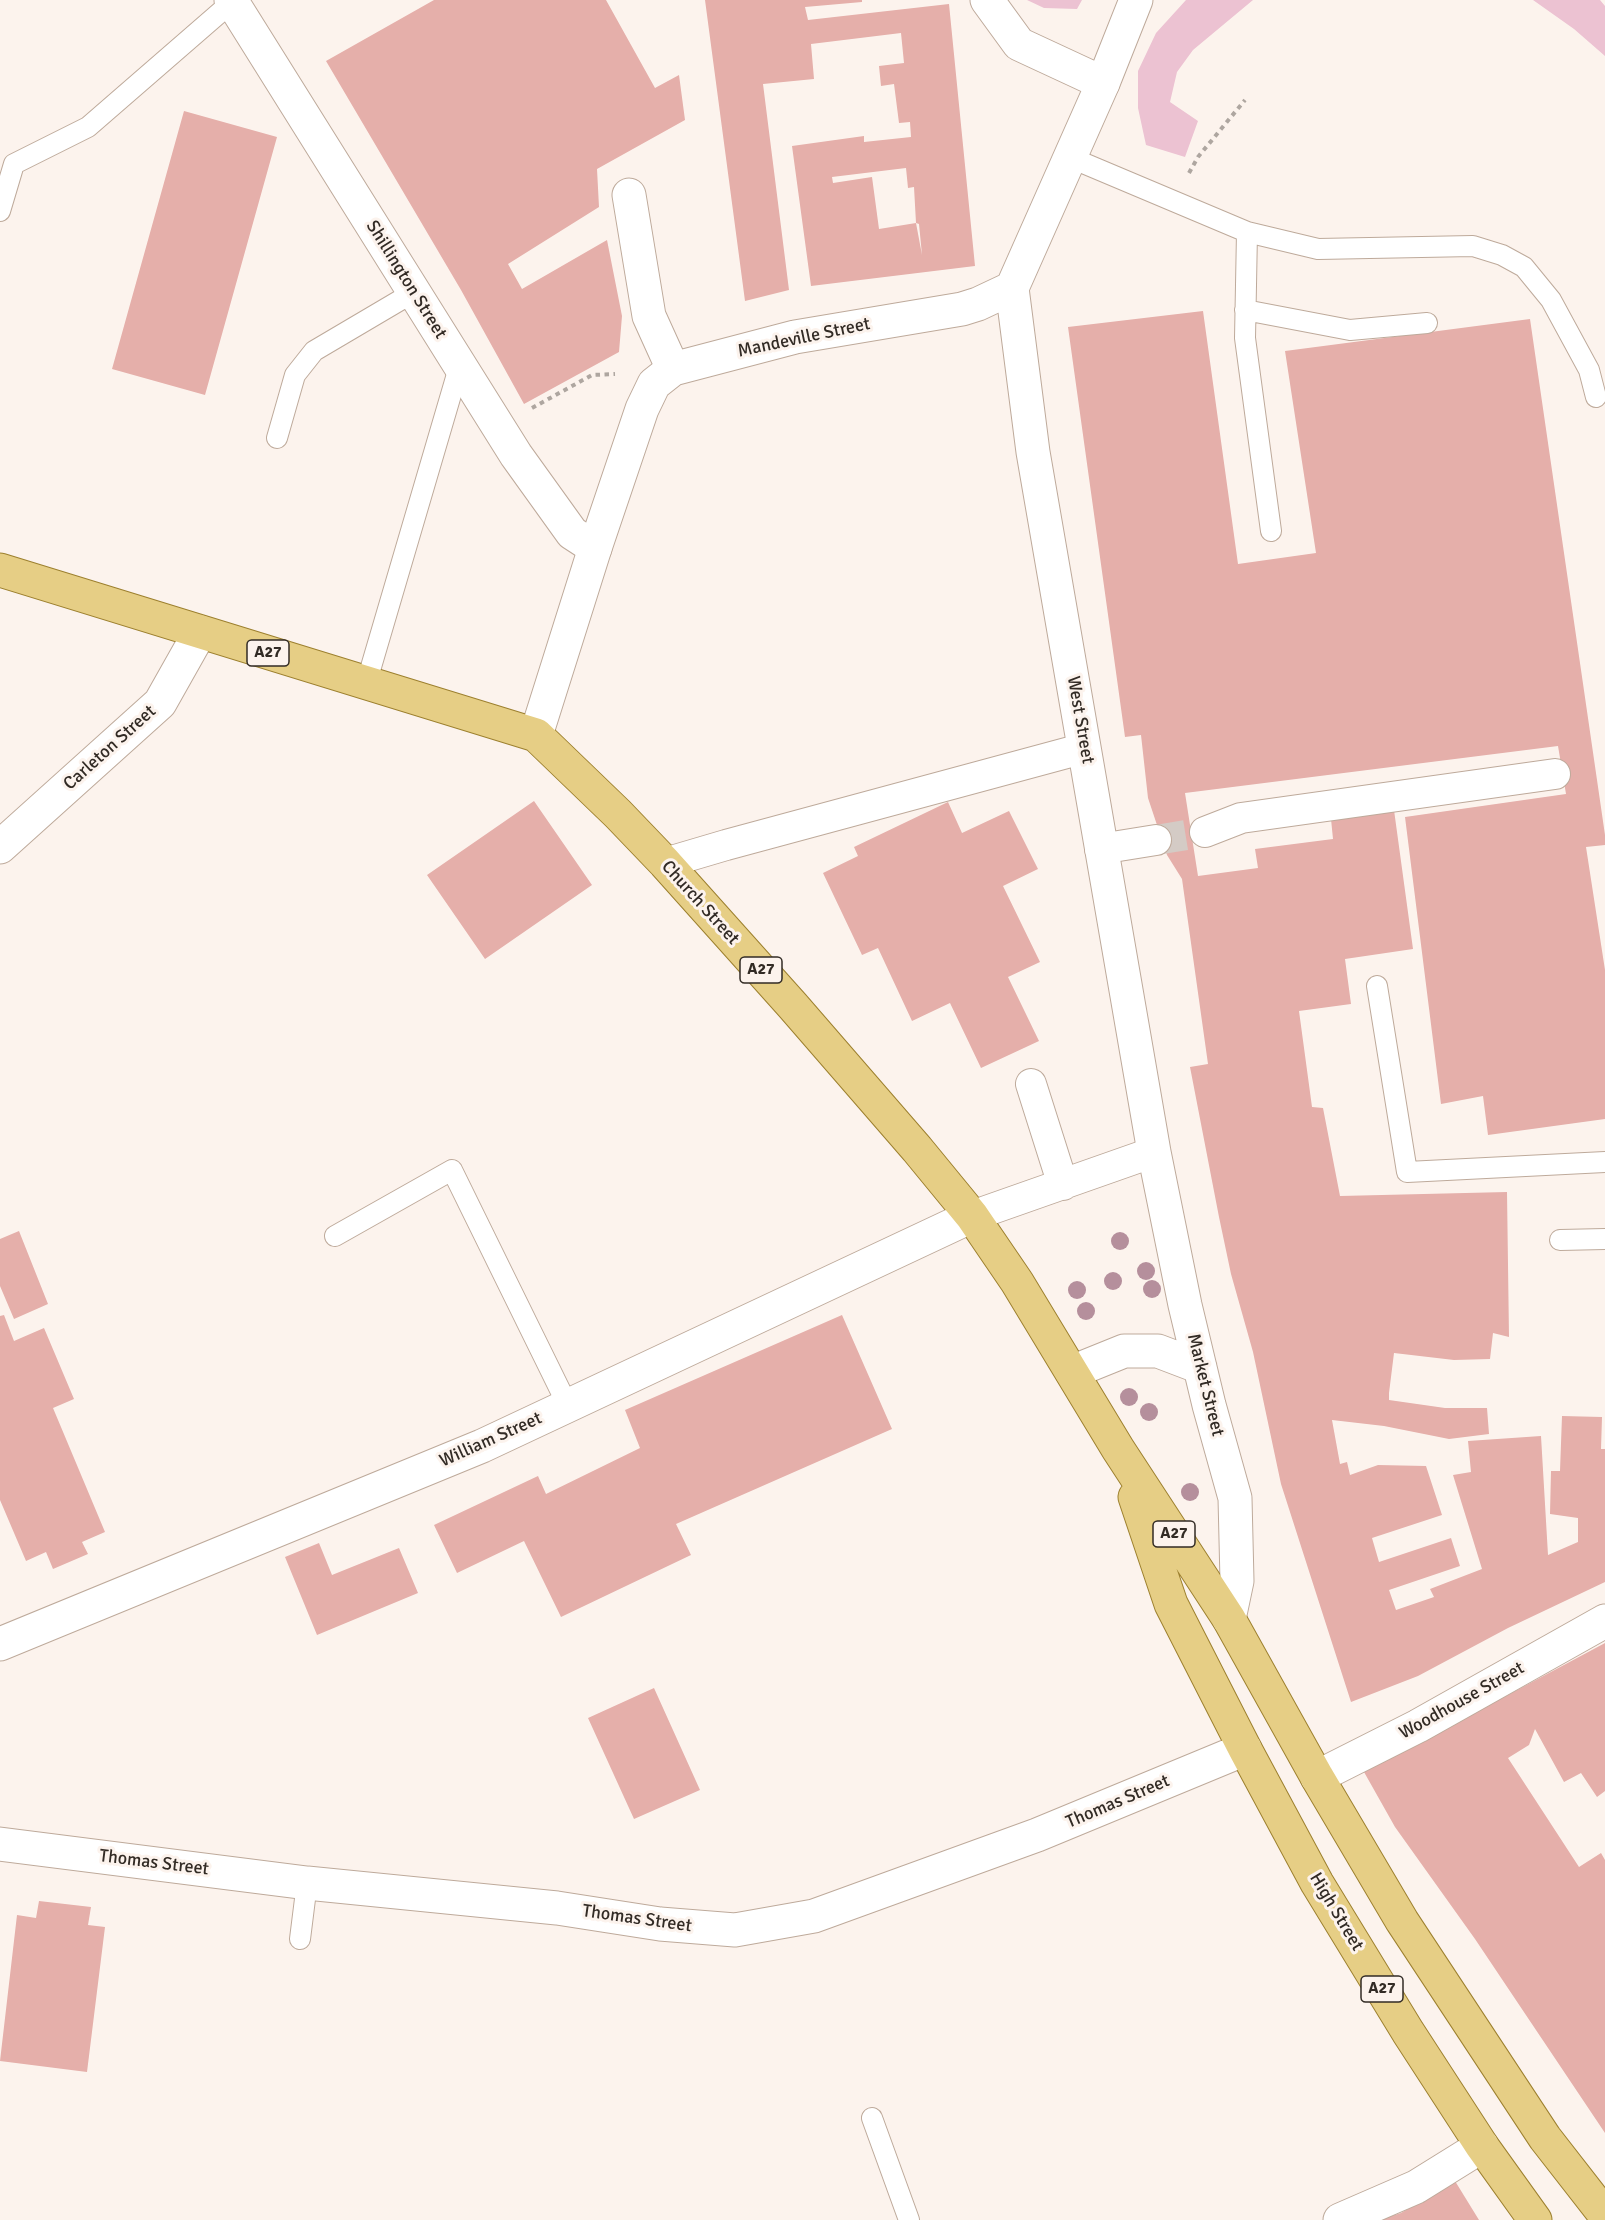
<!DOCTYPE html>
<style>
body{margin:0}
canvas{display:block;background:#fcf3ed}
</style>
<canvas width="1605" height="2220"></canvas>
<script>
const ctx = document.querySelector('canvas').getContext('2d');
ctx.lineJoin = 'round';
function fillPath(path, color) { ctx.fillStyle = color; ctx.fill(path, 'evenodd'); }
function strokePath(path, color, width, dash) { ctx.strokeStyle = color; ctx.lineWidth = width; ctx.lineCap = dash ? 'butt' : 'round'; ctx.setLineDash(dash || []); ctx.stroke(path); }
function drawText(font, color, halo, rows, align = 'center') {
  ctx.font = font + ' Signika,sans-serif'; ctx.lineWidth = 6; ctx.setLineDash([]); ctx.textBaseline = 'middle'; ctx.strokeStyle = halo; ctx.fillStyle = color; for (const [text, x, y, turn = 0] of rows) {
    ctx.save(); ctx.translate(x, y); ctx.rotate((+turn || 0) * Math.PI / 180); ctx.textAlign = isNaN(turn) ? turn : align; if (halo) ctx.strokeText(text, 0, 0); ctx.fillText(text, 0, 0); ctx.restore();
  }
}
fillPath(new Path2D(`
 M1027,0H1082L1077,9L1044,8Z
 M1186,0H1253L1193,50L1177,72L1170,102L1198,121L1185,157L1146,145L1138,108V71L1156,33Z
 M1533,0H1600L1605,6V56L1574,29Z`), '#ecc2d2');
fillPath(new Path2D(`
 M434,0H606L655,88L679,75L685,120L597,169L599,207L508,264L522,289L607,240L622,316L619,352L524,404L461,290L326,61Z
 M705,0H862V2L805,7L808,20L949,4L975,266L811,286L792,146L864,136V142L911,137L910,122L899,123L894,84L881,86L879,66L904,63L901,33L811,44L814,79L763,84L789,290L745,301ZM906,168L908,188L914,187L916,223L919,224L922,255L916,223L879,229L872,177L833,183L832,177Z
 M184,111L277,137L205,395L112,369Z
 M1203,311L1238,564L1316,553L1285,351L1530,319L1605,835V845L1586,847L1605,970V1119L1488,1135L1483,1096L1441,1104L1405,817L1566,794L1558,746L1185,793L1198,876L1258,868L1255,849L1333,839L1331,819L1394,810L1413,949L1345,959L1351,1004L1299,1011L1312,1107L1323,1108L1340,1196L1507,1192L1509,1337L1493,1333L1490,1359L1454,1360L1394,1353L1389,1393V1400L1445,1408H1487L1489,1434L1449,1439L1384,1426L1332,1420L1340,1464L1347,1462L1350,1475L1378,1465L1426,1466L1442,1515L1372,1538L1379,1562L1451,1538L1460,1566L1389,1590L1396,1610L1434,1597L1430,1589L1482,1569L1453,1475L1471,1472L1468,1441L1541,1436L1548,1555L1578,1542V1518L1550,1514L1551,1471H1560L1562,1416L1602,1417L1601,1449H1605V1582L1508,1628L1418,1676L1351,1702L1281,1484L1253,1352L1231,1274L1219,1217L1190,1067L1208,1064L1182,879L1167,855L1148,798L1141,735L1125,737L1068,327Z
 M534,801L592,885L485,959L427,875Z
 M948,802L962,833L1009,811L1038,869L1003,886L1040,962L1008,977L1039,1041L981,1068L950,1003L912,1021L878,948L862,955L823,873L858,856L854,847Z
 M19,1231L48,1304L14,1319L0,1286V1239Z
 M4,1315L14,1341L44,1328L74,1399L53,1408L105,1532L82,1542L88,1554L53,1569L46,1552L26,1561L0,1500V1316Z
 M842,1315L892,1429L676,1524L691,1555L561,1617L524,1541L457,1573L434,1525L538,1476L546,1494L640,1448L625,1410Z
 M319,1543L332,1575L399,1548L418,1593L317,1635L285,1557Z
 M1605,1643V1791L1597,1797L1581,1773L1564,1782L1535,1729L1529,1745L1508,1758L1579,1867L1601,1853L1605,1860V2133L1475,1939L1395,1827L1364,1772Z
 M654,1688L700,1790L634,1819L588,1718Z
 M39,1901L91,1907L88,1925L105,1927L87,2072L0,2061L17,1915L36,1918Z
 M1455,2181L1479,2220H1379L1401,2213Z`), '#e5afaa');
strokePath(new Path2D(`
 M1156,840L1205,832`), '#d4cbc5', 30, [30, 15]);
const service = new Path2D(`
 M1069,157L1247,232L1318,249L1473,246L1502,255L1524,267L1551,300L1589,370L1596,397
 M0,211L14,164L88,127L232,2
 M1247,232L1245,338L1271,531
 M1245,310L1350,330L1427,323
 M277,438L295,375L314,351L414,292
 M366,684L460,364
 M1377,986L1407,1172L1605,1162
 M335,1236L452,1170L568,1406
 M1560,1240L1605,1239
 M300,1939L307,1883
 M872,2118L909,2220`);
const pedestrian = new Path2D(`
 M1205,832L1241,818L1555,774
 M1100,849L1156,840
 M665,863L726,845L1085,748
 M1031,1084L1063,1185
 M972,1216L1154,1152`);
const minor = new Path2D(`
 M231,0L516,455L572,533L595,548
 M987,0L1019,44L1103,83
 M629,195L649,316L673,369
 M0,847L160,703L200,632
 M0,1644L482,1446L972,1216
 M1317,1777L1418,1726L1605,1621
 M1340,2220L1416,2187L1482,2146`);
const tertiary = new Path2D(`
 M1012,288L1033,452L1154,1152L1185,1305L1209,1405L1235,1498L1237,1581L1229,1619
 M536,735L595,548L642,409L654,384L673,369L795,337L962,309L978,304L1012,288L1103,83L1136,0
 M1072,1372L1124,1351H1158L1200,1367`);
const secondary = new Path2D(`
 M0,1844L307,1883L557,1908L660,1924L735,1930L814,1916L1037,1835L1245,1749`);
const primary = new Path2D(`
 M0,570L536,735L618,814L665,863L793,1006L917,1149L972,1216L1017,1282L1118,1449L1229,1619L1317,1777L1402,1921L1545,2138L1605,2215
 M1135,1497L1171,1604L1245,1749L1317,1883L1408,2032L1482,2146L1535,2220`);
strokePath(service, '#beaa9b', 22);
strokePath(pedestrian, '#beaa9b', 32);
strokePath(minor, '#beaa9b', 35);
strokePath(tertiary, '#beaa9b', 35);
strokePath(secondary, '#beaa9b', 35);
strokePath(primary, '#9d802f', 35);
strokePath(new Path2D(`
 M1189,173L1198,157L1245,100
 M532,408L592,375L615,374`), '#aea6a0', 4, [4.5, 4.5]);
strokePath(service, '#fff', 20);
strokePath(pedestrian, '#fff', 30);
strokePath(minor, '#fff', 33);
strokePath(tertiary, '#fff', 33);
strokePath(secondary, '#fff', 33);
strokePath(primary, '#e6ce85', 33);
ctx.fillStyle = '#b58f9c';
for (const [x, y] of [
 [1120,1241],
 [1146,1271],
 [1113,1281],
 [1152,1289],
 [1077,1290],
 [1086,1311],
 [1129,1397],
 [1149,1412],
 [1190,1492]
]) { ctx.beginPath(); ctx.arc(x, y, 9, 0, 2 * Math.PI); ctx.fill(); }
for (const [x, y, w] of [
 [268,653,42],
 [761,970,42],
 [1174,1534,42],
 [1382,1989,42]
]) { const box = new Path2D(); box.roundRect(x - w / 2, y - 13, w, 26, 4.5); ctx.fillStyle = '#fcf3ed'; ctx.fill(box); strokePath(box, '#322b25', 1.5); }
drawText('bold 16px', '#322b25', null, [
 ["A27",268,653],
 ["A27",761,970],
 ["A27",1174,1534],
 ["A27",1382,1989]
]);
drawText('18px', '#322b25', '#fcf3ed', [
 ["Shillington Street",406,280,58],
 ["Mandeville Street",804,338,-12],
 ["West Street",1080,720,80],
 ["Carleton Street",110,748,-42],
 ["Church Street",700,903,48],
 ["Market Street",1205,1385,76],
 ["William Street",491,1440,-24],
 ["Woodhouse Street",1462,1701,-29],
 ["Thomas Street",1118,1802,-23],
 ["Thomas Street",154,1863,7],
 ["High Street",1336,1912,59],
 ["Thomas Street",637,1919,8]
]);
</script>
